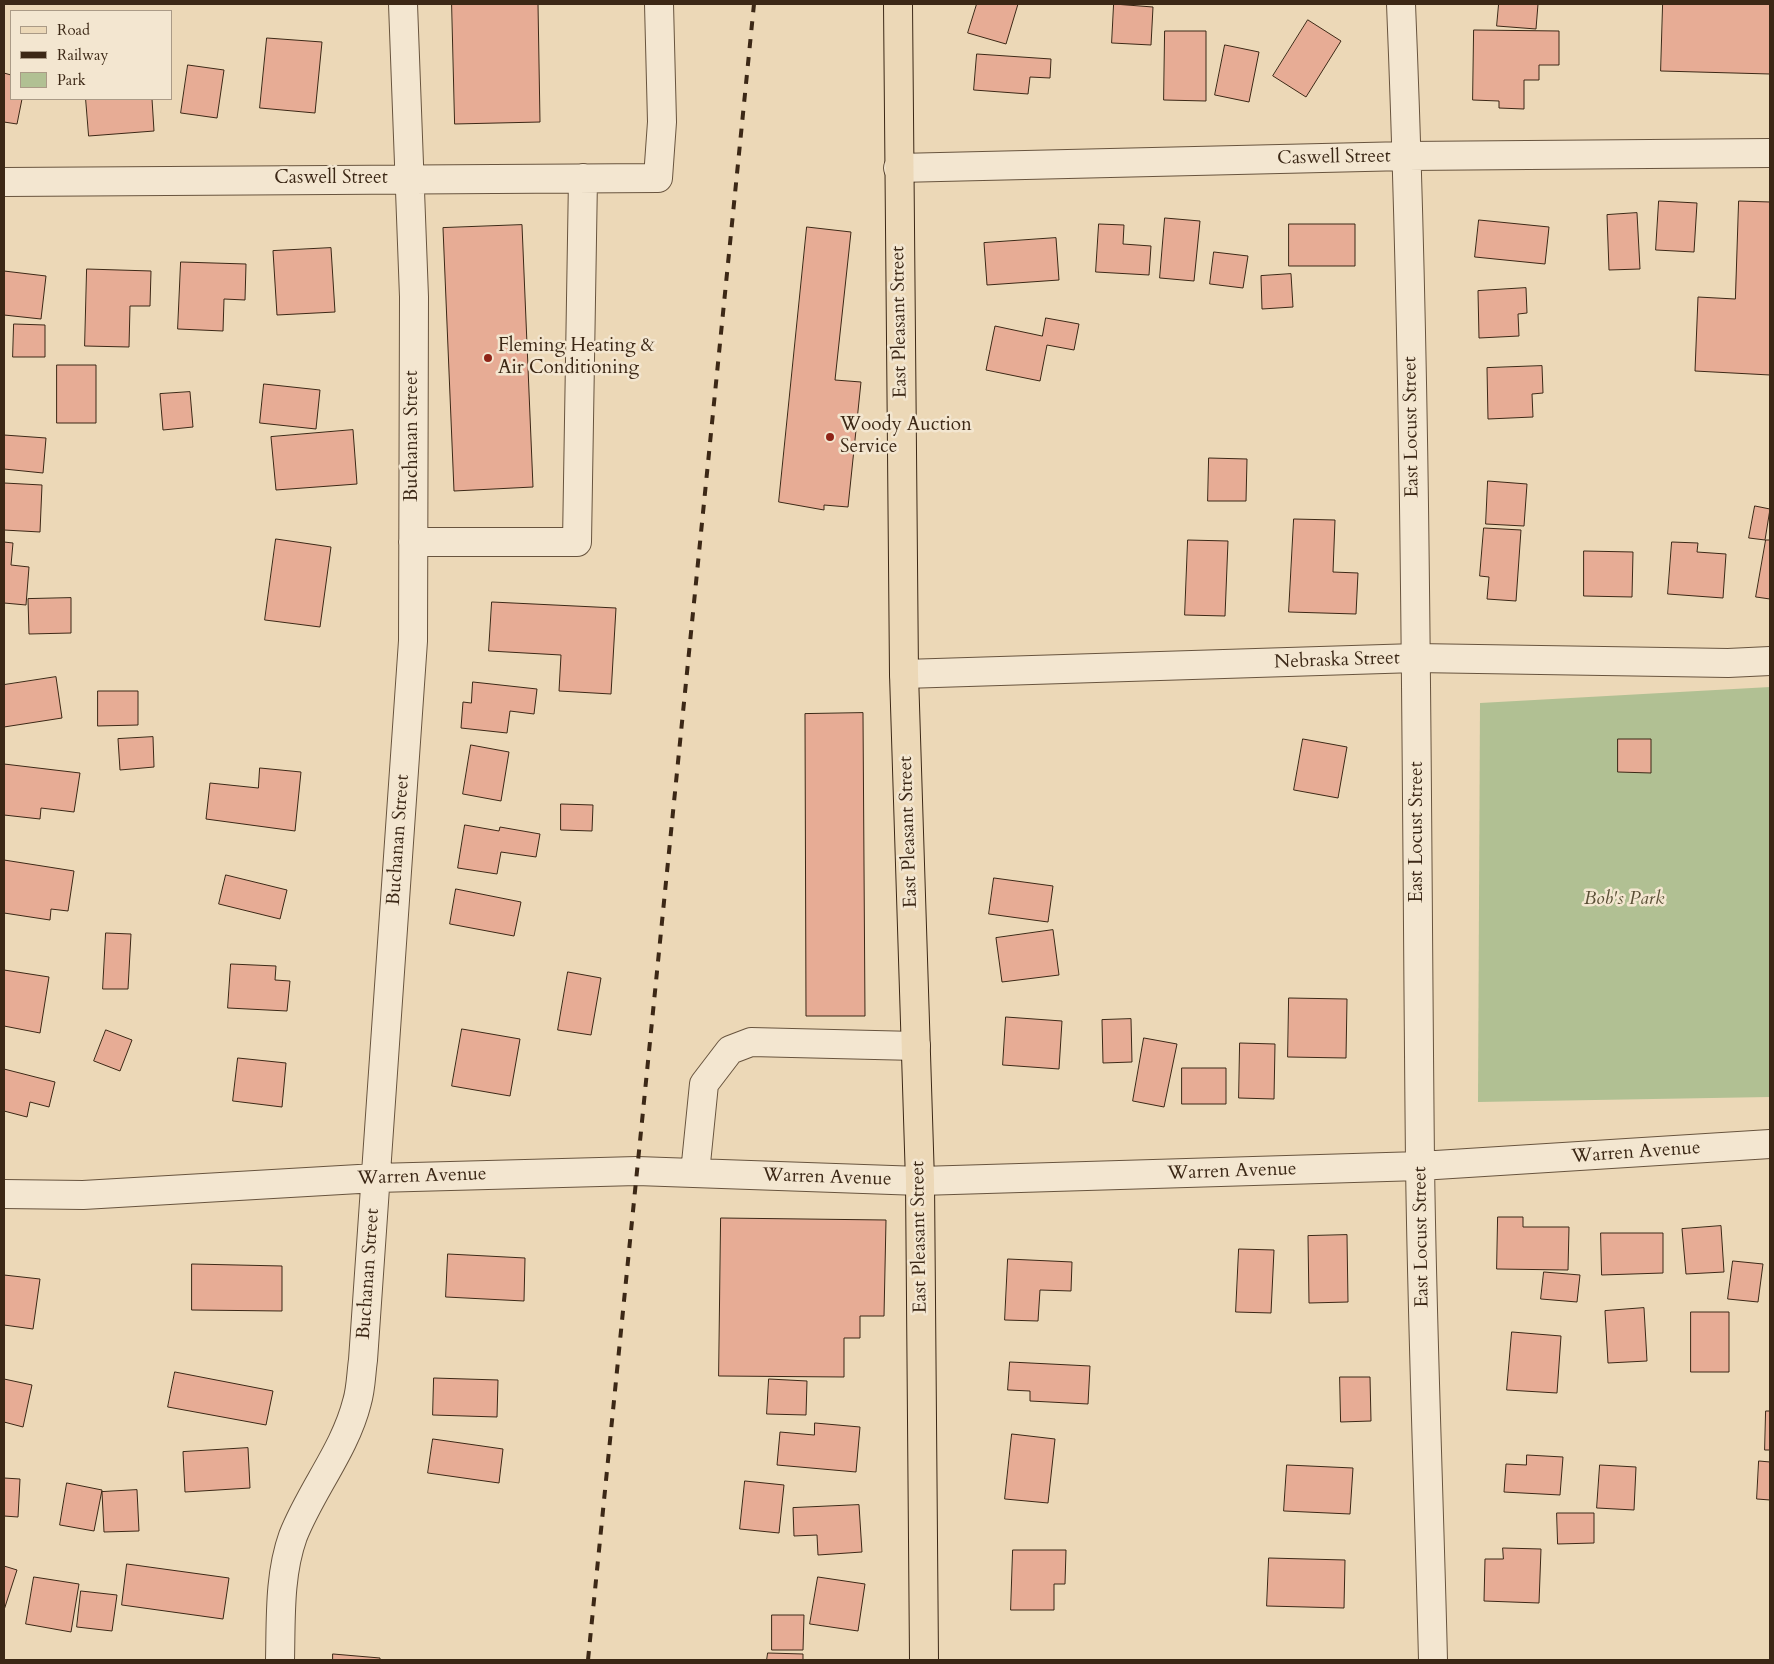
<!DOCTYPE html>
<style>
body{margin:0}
#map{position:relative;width:1774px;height:1664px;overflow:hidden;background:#ecd8b7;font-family:Cardo,serif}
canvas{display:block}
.frame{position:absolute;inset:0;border:5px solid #3c2816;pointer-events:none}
.legend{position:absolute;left:10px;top:10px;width:162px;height:90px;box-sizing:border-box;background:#f3e6d0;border:1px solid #aa9a86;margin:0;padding:6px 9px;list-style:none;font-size:15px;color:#3c2816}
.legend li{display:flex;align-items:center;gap:10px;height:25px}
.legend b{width:25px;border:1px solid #aa9a86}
</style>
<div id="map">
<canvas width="1774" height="1664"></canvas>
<div class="frame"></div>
<ul class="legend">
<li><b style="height:6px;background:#ecd8b7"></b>Road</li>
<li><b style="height:6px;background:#3c2816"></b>Railway</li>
<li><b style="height:14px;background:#b1c093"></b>Park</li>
</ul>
</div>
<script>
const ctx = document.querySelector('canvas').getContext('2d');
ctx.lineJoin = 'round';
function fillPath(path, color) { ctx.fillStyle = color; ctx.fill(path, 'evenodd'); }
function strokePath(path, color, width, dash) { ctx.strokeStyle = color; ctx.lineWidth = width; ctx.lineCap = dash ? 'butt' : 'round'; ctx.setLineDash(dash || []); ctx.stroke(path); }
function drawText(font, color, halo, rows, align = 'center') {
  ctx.font = font + ' Cardo,serif'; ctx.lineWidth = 5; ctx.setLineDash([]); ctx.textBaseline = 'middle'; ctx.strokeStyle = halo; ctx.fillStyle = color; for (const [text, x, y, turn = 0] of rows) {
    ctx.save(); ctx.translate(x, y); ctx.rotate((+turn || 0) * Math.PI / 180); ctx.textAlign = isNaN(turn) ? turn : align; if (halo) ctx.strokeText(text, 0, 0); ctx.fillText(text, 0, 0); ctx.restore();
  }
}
fillPath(new Path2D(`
 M1770,687V1097L1478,1102L1480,703Z`), '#b1c093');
const building = new Path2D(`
 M452,4H538L540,122L455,124Z
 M977,4H1018L1006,44L968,33Z
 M1114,4L1153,7L1151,45L1112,43Z
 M1499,4H1538L1536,29L1497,26Z
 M1663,4H1770V74L1661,71Z
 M1308,20L1341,41L1306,97L1273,76Z
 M1474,30L1559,31V65H1539V80H1524V109L1499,108V101L1473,100Z
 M1165,31H1206V101L1164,100Z
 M267,38L322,42L315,113L260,108Z
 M1225,45L1259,52L1249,102L1215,95Z
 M977,54L1051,59L1050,78L1030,77L1028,94L974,90Z
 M188,65L224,70L217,118L181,113Z
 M4,73L11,75V99H22L17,124L4,122Z
 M86,99H152L154,131L89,136Z
 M1659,201L1697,203L1694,252L1656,250Z
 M1739,201L1770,202V375L1695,371L1698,297L1735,299Z
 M1637,213L1640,269L1609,270L1607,215Z
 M1165,218L1200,221L1194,281L1160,278Z
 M1479,220L1549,227L1545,264L1475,257Z
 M1099,224L1124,225L1123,244L1151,246L1149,275L1096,272Z
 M1289,224H1355V266H1289Z
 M522,225L533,487L454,491L443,228Z
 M807,227L851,232L835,380L861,382L848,507L824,505V510L779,502Z
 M1056,238L1059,280L987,285L984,243Z
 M331,248L335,312L277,315L273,251Z
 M1214,252L1248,256L1243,288L1210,284Z
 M181,262L246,264L245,300L224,299L223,331L178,329Z
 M87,269L151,271L150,306H130L129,347L85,346Z
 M4,271L46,276L41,319L4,315Z
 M1291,274L1293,307L1262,309L1261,276Z
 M1526,288L1527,313L1518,314L1519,336L1479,338L1478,291Z
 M1046,318L1079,324L1074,350L1047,345L1040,381L986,370L995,326L1042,336Z
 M14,324L45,325V357H13Z
 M57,365H96V423H57Z
 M1542,366L1543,393L1532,394L1533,417L1488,419L1487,368Z
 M264,384L320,390L316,429L260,423Z
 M190,392L193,427L163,430L160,394Z
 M353,430L357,484L276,490L271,437Z
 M4,435L46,438L43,473L4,469Z
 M1209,458L1247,459L1246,501H1208Z
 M1488,481L1527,484L1524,526L1486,524Z
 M4,483L42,485L40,532L4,530Z
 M1755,506L1770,509L1765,540L1749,538Z
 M1294,519L1335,520L1333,572L1358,573L1356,614L1289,612Z
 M1484,528L1521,530L1516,601L1487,599L1489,577L1480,576Z
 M276,539L331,547L320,627L265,620Z
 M1188,540L1228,541L1225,616L1185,615Z
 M1766,540H1770V599L1756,597Z
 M4,542L13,543L11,565L29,567L26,605L4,603Z
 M1672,542L1698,543L1697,552L1726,554L1723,598L1668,594Z
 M1584,551L1633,552L1632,597L1584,596Z
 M71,598V633L29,634L28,599Z
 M492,602L616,608L611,694L559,691L561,655L489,651Z
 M56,677L62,718L4,727V685Z
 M473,682L537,689L534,714L510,711L507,733L461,728L463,702L471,703Z
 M98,691H138V725L98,726Z
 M863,713L865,1016H806L805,714Z
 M153,737L154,767L120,770L118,739Z
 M1303,739L1347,747L1338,798L1294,790Z
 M1618,739H1651V773L1618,772Z
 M471,745L509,752L501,801L463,794Z
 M4,764L80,773L74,812L41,808L40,819L4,815Z
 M260,768L301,772L295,831L206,819L210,783L258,788Z
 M561,804L593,805L592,831L561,830Z
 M465,825L499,831L500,827L540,834L536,857L501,852L497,874L458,868Z
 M4,860L74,871L68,911L51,909L50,920L4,913Z
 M226,875L287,890L280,919L219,904Z
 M994,878L1053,886L1048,922L989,914Z
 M456,889L521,902L514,936L450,924Z
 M1053,930L1059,975L1002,982L996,938Z
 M106,933L131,934L128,989H103Z
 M231,964L276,966L275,980L290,981L287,1011L228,1008Z
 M4,970L49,977L40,1033L4,1026Z
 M568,972L601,978L591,1035L558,1030Z
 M1289,998L1347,999L1346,1058L1288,1057Z
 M1006,1017L1062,1021L1059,1069L1003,1065Z
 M1131,1019L1132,1062L1103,1063L1102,1020Z
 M462,1029L520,1039L510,1096L452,1086Z
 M106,1030L132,1040L120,1071L94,1061Z
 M1144,1038L1177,1044L1164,1107L1133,1101Z
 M1240,1043L1275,1044L1274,1099L1239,1098Z
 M238,1058L286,1063L282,1107L233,1101Z
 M1182,1068H1226V1104H1182Z
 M4,1069L55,1082L49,1107L30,1102L27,1117L4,1111Z
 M1498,1217H1523V1227H1569L1568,1270L1497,1269Z
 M721,1218L886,1220L884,1316H860V1338H844V1377L719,1376Z
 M1721,1226L1724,1272L1686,1274L1682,1229Z
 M1601,1233H1663V1273L1602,1275Z
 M1347,1235L1348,1302L1309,1303L1308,1236Z
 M1239,1249L1274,1250L1271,1313L1236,1312Z
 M448,1254L525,1258L524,1301L446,1297Z
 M1008,1259L1072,1262L1071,1291L1040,1290L1038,1321L1005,1320Z
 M1733,1261L1763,1264L1758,1302L1728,1299Z
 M192,1264L282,1266V1311L192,1310Z
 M1544,1272L1580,1275L1577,1302L1541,1299Z
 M4,1275L40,1279L33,1329L4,1325Z
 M1644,1308L1647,1361L1608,1363L1605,1311Z
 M1691,1312H1729V1372H1691Z
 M1512,1332L1561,1336L1557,1393L1507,1390Z
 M1010,1362L1090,1366L1088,1404L1030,1401V1391L1008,1390Z
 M175,1372L273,1391L266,1425L168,1407Z
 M1340,1377H1370L1371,1421L1341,1422Z
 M434,1378L498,1380L497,1417L433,1415Z
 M4,1379L32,1385L23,1427L4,1422Z
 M769,1379L807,1381L806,1415L767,1414Z
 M1766,1411H1770V1450H1765Z
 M815,1423L860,1427L856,1472L777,1465L780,1432L814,1435Z
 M1012,1434L1055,1439L1048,1503L1005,1499Z
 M433,1439L503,1449L499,1483L428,1473Z
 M248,1448L250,1488L185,1492L183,1452Z
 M1527,1455L1563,1457L1560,1495L1504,1492L1506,1464L1526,1465Z
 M1759,1461L1770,1462V1500L1757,1499Z
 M1287,1465L1353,1468L1350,1514L1284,1511Z
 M1600,1465L1636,1467L1634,1510L1597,1508Z
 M4,1478L20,1479L18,1517L4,1516Z
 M745,1481L784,1485L779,1533L740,1529Z
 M67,1483L102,1490L94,1531L60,1525Z
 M137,1490L139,1531L104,1532L102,1492Z
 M859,1505L862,1552L818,1555L817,1535L794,1536L793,1508Z
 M1557,1513H1594V1543L1558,1544Z
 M1503,1548L1541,1549L1539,1603L1484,1601L1485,1559H1503Z
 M1013,1550H1066L1065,1584H1054V1610H1011Z
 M1269,1558L1345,1560L1344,1608L1267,1606Z
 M127,1564L229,1578L223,1619L122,1605Z
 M4,1566L17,1570L4,1610Z
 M34,1577L79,1584L71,1632L26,1624Z
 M818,1577L865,1584L858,1631L810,1624Z
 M81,1591L117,1595L112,1631L77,1627Z
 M772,1615H804L803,1650H772Z
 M768,1653L803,1654V1660H767Z
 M333,1654L380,1658V1660H333Z`);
fillPath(building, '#e7ac95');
strokePath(building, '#3c2816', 1);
const minor = new Path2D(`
 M1401,4C1417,389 1416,775 1420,1161C1422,1327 1429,1494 1433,1660
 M898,168L1407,156L1770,153
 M4,182L658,178L662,122L659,4
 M413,542H577L583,178
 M904,674L1416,658L1728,663L1770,661
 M695,1173L704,1084L730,1050L751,1042L916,1046
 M4,1194L83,1195L376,1178L637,1171L920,1181L1420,1166L1770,1144
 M280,1660C281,1619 279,1575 293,1536C311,1490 345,1450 357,1402C361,1389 361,1374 363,1360L413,641L414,297L403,4`);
const major = new Path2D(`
 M898,4L904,674L920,1181L924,1660`);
strokePath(minor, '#68543e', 30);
strokePath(major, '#3c2816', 30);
strokePath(minor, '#f3e6d0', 28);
strokePath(major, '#ecd8b7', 28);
strokePath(new Path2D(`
 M588,1660L754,4`), '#3c2816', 4, [9, 9]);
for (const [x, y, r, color] of [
 [488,358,5,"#8f2418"],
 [830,437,5,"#8f2418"]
]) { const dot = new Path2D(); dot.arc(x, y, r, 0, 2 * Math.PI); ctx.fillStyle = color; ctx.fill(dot); strokePath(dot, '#f3e6d0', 2); }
drawText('19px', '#3c2816', '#f3e6d0', [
 ["Caswell Street",1334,158,-1],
 ["Caswell Street",331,179],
 ["East Pleasant Street",900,322,-91],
 ["East Locust Street",1412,427,-91],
 ["Buchanan Street",413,436,-90],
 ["Nebraska Street",1337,661,-2],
 ["East Pleasant Street",909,832,-92],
 ["East Locust Street",1418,832,-90],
 ["Buchanan Street",399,840,-86],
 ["Warren Avenue",1636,1153,-4],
 ["Warren Avenue",1232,1172,-2],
 ["Warren Avenue",422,1177,-2],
 ["Warren Avenue",827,1178,2],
 ["East Pleasant Street",920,1237,-91],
 ["East Locust Street",1422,1237,-91],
 ["Buchanan Street",369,1274,-86]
]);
drawText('19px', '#3c2816', '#f3e6d0', [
 ["Fleming Heating &",498,347],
 ["Air Conditioning",498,369],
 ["Woody Auction",840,426],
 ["Service",840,448]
], 'left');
drawText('italic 19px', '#594e35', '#f3e6d0', [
 ["Bob's Park",1624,900]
]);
</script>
